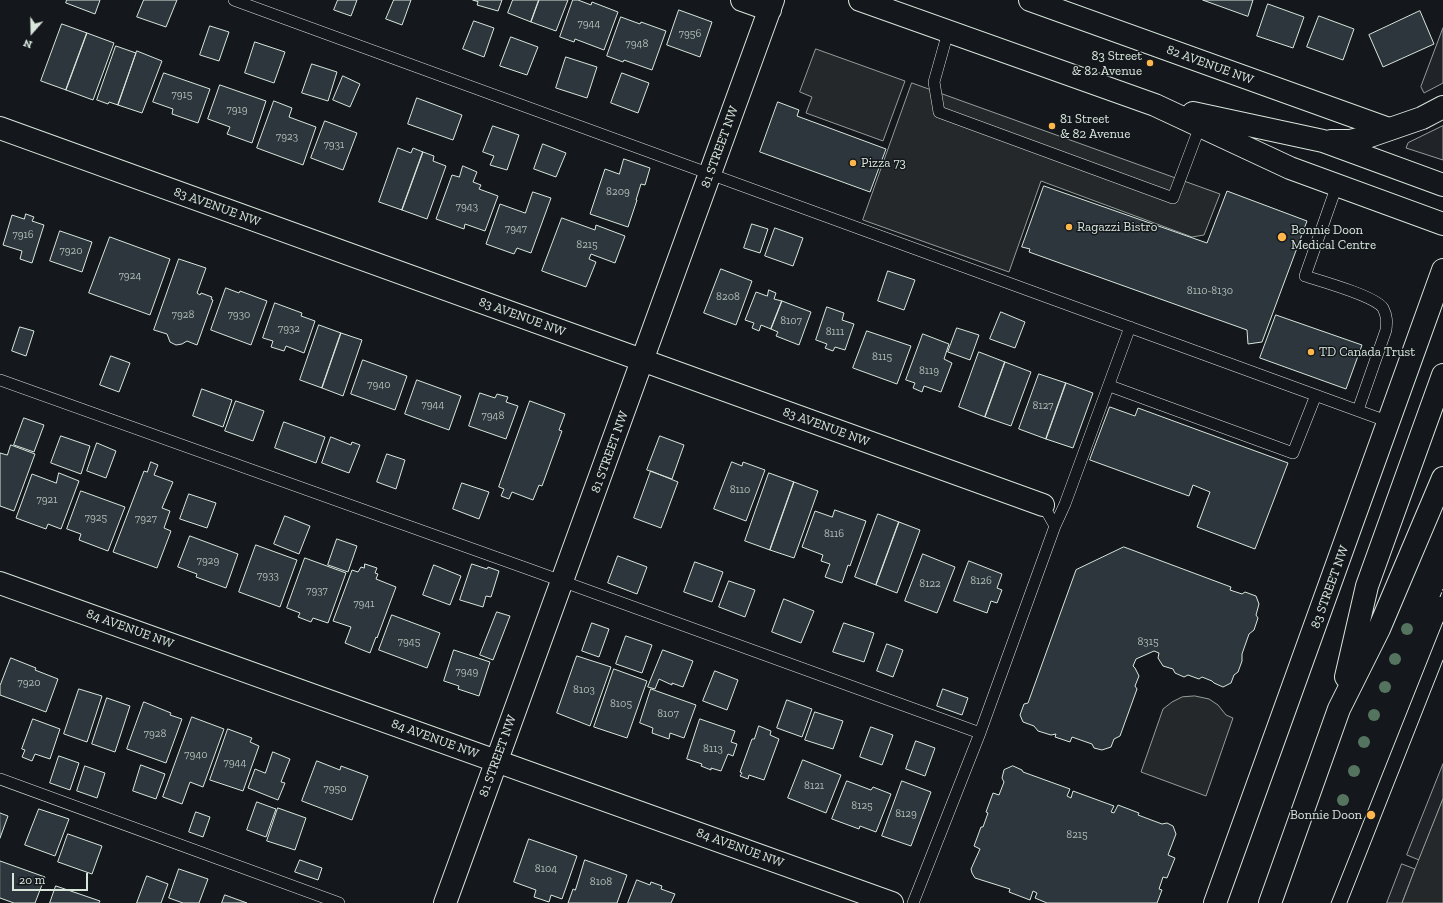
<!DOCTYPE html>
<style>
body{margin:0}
#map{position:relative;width:1443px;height:903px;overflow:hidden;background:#14181c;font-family:"Zilla Slab",serif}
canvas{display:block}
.north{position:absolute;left:12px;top:12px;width:40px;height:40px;-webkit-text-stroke:3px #14181c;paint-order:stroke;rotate:200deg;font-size:11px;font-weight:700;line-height:16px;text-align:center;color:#d8e6dc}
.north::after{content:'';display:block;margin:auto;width:14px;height:18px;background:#d8e6dc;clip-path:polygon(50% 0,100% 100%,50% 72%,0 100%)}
.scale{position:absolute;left:12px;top:873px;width:76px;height:18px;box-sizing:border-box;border:2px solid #d8e6dc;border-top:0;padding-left:5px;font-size:12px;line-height:14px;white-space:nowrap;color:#d8e6dc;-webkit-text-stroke:3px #14181c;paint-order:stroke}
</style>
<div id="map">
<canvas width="1443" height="903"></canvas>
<div class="north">N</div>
<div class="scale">20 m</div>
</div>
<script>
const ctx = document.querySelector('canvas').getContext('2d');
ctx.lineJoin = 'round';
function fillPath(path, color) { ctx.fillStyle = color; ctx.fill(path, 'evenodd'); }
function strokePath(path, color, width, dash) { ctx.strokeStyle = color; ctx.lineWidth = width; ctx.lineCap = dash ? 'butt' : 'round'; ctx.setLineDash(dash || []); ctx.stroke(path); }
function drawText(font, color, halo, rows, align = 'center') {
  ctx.font = font + ' "Zilla Slab",serif'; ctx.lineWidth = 3; ctx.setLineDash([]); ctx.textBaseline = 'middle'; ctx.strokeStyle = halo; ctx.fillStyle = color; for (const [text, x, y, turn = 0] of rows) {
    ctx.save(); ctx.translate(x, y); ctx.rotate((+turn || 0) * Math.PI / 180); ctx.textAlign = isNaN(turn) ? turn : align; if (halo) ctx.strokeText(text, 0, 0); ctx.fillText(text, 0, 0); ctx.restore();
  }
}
const green = new Path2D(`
 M1443,28V83L1424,93L1421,87Z
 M1443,126V160L1406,148L1408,143Z
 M1443,764V799L1419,860L1407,855Z
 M1402,864L1415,869L1402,903H1387Z`);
fillPath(green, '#202428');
strokePath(green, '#939e99', 1);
const parking = new Path2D(`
 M816,49L905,81L883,141L806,113L812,97L800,92Z
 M912,83L1220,194L1204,235L1192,237L1041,181L1009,272L863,220Z
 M1195,696L1209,699L1218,705L1226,715L1233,718L1206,796L1141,772L1163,709L1172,702L1182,697Z
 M1443,799V903H1402L1415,869Z`);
fillPath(parking, '#24282b');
strokePath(parking, '#939e99', 1);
const building = new Path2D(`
 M67,0H100L95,14L66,3Z
 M144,0H177L166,27L137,17Z
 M338,0H357L351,16L334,10Z
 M394,0H411L402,25L386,19Z
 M473,0H502L498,11L477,5L478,2Z
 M513,0H539L531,22L508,13Z
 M539,0H568L556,31L531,22Z
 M573,0H578L591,5L592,2L618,12L604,50L575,39L574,42L560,37Z
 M1203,0H1253L1248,16Z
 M1268,4L1304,17L1293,48L1257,36Z
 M679,10L712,22L700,57L667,45Z
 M1420,11L1434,44L1383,67L1369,35Z
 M1319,16L1354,29L1343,60L1307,47Z
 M621,17L640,24L641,22L666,31L652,70L624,60L623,62L607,56Z
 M474,21L494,28L484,57L463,49Z
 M62,24L87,33L66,90L41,81Z
 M210,26L229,32L219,61L200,55Z
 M87,33L114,43L93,100L66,90Z
 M511,37L538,47L527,75L500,66Z
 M255,42L285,52L274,83L245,73Z
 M116,46L136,53L118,105L109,102L108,104L97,100Z
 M137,51L162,61L142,113L118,105Z
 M566,57L597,67L587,98L556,88Z
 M312,64L337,72L328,101L302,93Z
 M164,73L210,89L198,123L172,114L173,109L153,102Z
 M622,73L649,83L638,113L611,103Z
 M343,76L360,84L350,107L333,100Z
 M220,85L266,101L252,143L227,134L230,127L208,119Z
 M417,98L462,115L453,140L408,124Z
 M274,101L292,108L289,117L316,127L303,165L257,148Z
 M778,102L799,110L797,116L886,149L870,192L760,152Z
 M325,121L357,133L343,170L311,158Z
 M493,126L519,135L507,170L490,165L494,156L483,152Z
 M543,144L566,153L556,177L534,169Z
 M398,148L411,153L413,148L423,152L402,210L379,202Z
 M423,152L434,156L433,161L446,166L427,219L402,210Z
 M624,159L650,168L645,185L641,184L636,200H637L628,227L590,214L605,169L619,174Z
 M463,166L477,172L473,182L481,185L479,189L498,196L485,231L465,224L464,229L436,219L452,175L459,177Z
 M1044,186L1207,243L1227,191L1307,221L1262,342L1248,344L1247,330L1029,252L1030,249L1022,247Z
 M533,192L551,198L531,253L517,248L514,254L486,244L500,204L525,213Z
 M26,214L34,217L32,221L44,225L32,263L20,259L22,251L3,245L12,215L24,219Z
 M562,218L595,230L596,225L625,236L615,263L591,254L589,259L596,262L586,287L542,271Z
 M752,224L768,229L760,253L744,248Z
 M775,228L803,238L793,266L765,256Z
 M60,231L92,242L82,272L50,261Z
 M110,237L170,259L150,315L89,293Z
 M179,259L206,268L197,293L200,295L201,293L212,297L211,299L213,300L197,345L187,341L182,344L176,345L170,342L167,334L154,330Z
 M721,269L752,281L736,325L704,313Z
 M888,271L915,280L904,310L878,301Z
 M226,288L239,293L240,291L267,301L251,345L211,330Z
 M769,290L776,293L774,299L782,301L771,329L761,325L759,331L752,328L754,323L745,320L756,292L767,296Z
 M782,301L811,312L799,345L776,336L778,332L771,329Z
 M275,303L302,313L301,316L315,321L304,353L286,346L284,351L271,347L273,341L263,338Z
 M827,307L844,313L842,320L854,324L845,350L835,347L833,351L825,348L827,344L816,340Z
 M1001,312L1025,322L1015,348L990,339Z
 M1276,315L1362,345L1346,389L1260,358Z
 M319,325L341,333L322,388L300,380Z
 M20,327L34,331L26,356L12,351Z
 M957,328L979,335L970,360L948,352Z
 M867,331L911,346L897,384L853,368Z
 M341,333L362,340L343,396L322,388Z
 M923,334L949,344L944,359L952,363L941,392L924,386L922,392L913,388L915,383L906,380Z
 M979,352L1005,362L985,417L959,407Z
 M111,356L130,363L119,392L100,385Z
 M363,360L407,376L395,410L351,394Z
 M1005,362L1031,372L1011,426L985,417Z
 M1039,374L1066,383L1046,439L1019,429Z
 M417,380L461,396L449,430L405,414Z
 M1066,383L1093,393L1073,448L1046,439Z
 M202,389L232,400L223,427L193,416Z
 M480,393L495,398L497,394L508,397L506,402L518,406L506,439L469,426Z
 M236,401L264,411L253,441L225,431Z
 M530,401L565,414L559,430L562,431L542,486L539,485L533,500L512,492L509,499L501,496L504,489L499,487Z
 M1110,407L1135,416L1138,408L1288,463L1255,549L1197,527L1210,492L1193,485L1189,496L1090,460Z
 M24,418L44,425L34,452L14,445Z
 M284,422L325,437L316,463L275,448Z
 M61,436L90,446L81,474L51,463Z
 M660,436L684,445L672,479L647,470Z
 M331,437L351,445L352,442L360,445L349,473L322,463Z
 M97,443L116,451L106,478L87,471Z
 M11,445L35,454L14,511L0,506V453L7,455Z
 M387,454L405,460L396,489L377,482Z
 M151,462L158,465L154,475L173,482L162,508L170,511L164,528L171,531L157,568L113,552L144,471L147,472Z
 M732,462L742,466L743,462L765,470L746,521L714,509Z
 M651,471L678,482L661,528L634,518Z
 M59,473L79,481L61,529L48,524L46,529L16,518L32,474L56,483Z
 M769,473L794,482L770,550L745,541Z
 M794,482L818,491L794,558L770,550Z
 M462,483L489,492L479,519L453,509Z
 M81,491L125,507L108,551L79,540L81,534L67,529Z
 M189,494L216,503L207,528L180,519Z
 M835,510L866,521L850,566L848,565L842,583L825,577L830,564L821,561L823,555L802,547L815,511L832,517Z
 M878,514L899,522L876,585L855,577Z
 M285,516L310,526L299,554L274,544Z
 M899,522L920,530L897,593L876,585Z
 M190,536L238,554L226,588L196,577L197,574L178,567Z
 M337,539L357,546L348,572L328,565Z
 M256,545L297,560L280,607L239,592Z
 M1124,547L1231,587L1230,590L1242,594L1245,592L1256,596L1259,604L1256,615L1258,618L1254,630L1249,634L1242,654V661L1238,672L1234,675L1231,683L1223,687L1214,683L1212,681L1202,677L1199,679L1188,675L1184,677L1175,673L1173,669L1163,666L1158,658L1159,653L1154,651L1136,659L1133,666L1135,668L1139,676L1135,686L1137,689L1120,736L1114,739L1111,747L1102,750L1094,748L1092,744L1072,737L1070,742L1055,737L1056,734L1051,735L1038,731L1034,726L1023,722L1020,715L1024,704L1028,703L1076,570Z
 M923,554L955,567L937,613L905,601Z
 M618,556L647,567L637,594L608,583Z
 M305,558L346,573L328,623L313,618L311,622L298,617L300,613L287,608Z
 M969,561L1002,574L997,588L1002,590L997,603L991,601L987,613L954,601Z
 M695,562L723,572L712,602L684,592Z
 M365,564L377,568L375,573L378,574L376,579L396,587L377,638L376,637L370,653L345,643L351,627L333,621L352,570L358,572L361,567L364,568Z
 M472,564L487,569L488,567L499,571L491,597L486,596L483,607L460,600Z
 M434,565L461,576L450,605L423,595Z
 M729,581L755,590L745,617L719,607Z
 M784,599L814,611L801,643L772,632Z
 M497,612L510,616L493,660L480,655Z
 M392,615L440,633L427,668L379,650Z
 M592,623L609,629L599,657L582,651Z
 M844,623L874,633L864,662L833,652Z
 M626,636L652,645L642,673L616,664Z
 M887,644L903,650L893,677L877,671Z
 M454,650L490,662L479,696L458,689L459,686L444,681Z
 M663,650L693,661L683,687L672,683V685L659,679L655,689L648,687Z
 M577,656L611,667L590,726L557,713Z
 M11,658L36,668L35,670L58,679L46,712L0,695V686Z
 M614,669L647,681L627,738L594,727Z
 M715,671L738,680L727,710L703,701Z
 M79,689L102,696L87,742L64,734Z
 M651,689L696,705L684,738L670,733L669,739L652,733L653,728L640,723Z
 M943,689L968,698L962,715L937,706Z
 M107,698L130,706L115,752L92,744Z
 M787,700L812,709L802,737L777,728Z
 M144,702L171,713L170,715L182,719L166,763L127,749Z
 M815,712L843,721L833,749L805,740Z
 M192,717L224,729L203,787L190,782L182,804L163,797Z
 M33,719L60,729L50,759L35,754L32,761L22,757L25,750L22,749Z
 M700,719L735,731L731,742L737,744L733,756L728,754L721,771L711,768V770L701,766L702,764L687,759Z
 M759,726L771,731L770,735L779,739L764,780L749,775L748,779L740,776L742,773L740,772L752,739H754Z
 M871,727L893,735L882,765L860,757Z
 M228,729L252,738L250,742L259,746L243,791L210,780Z
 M916,741L935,748L925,776L906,769Z
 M273,752L290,759L281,782L285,783L278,800L248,788L255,769L265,773Z
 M59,756L79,763L70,790L50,783Z
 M803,760L841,775L826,813L788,798Z
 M317,761L340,770L341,766L368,776L352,820L302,801Z
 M141,765L165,774L156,799L133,791Z
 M85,766L105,773L97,798L77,791Z
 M1013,766L1022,770L1023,772L1070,789L1067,796L1071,798L1073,791L1114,806L1111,812L1114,813L1118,805L1139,813L1138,815L1162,824L1167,823L1173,826L1176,834L1168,855L1175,858L1167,878L1163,877L1159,889L1162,890L1157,903H1047L1035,898L1037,893L1033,891L1030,900L1009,892L1010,889L975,878L972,873L971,869L980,849L974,846L981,827H983L988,813L986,812L993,793L999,795L1004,782L1002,778L1004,770Z
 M847,781L871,790L873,787L891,794L876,832L860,826L859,829L832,819Z
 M902,781L931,792L911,846L882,836Z
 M257,802L276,809L266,837L247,830Z
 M278,808L306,818L295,850L267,841Z
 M39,809L69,819L55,856L25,845Z
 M196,812L210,817L203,837L189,832Z
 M0,813L8,816L0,838Z
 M68,834L102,846L92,874L58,862Z
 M529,839L577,856L562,899L551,895L549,902L534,897L536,890L514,882Z
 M300,860L322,868L318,880L295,872Z
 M585,860L627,875L617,903H568L573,889L575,890Z
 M0,861L45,877L35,903H14L0,898Z
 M179,869L208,879L199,903H183L169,898Z
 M147,876L168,884L161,903H137Z
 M637,880L650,885L651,882L662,886L661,889L675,894L671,903H628Z
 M56,886L100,901L99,903H50Z
 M225,895L247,903H222Z`);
fillPath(building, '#2c363c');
strokePath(building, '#d8e6dc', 1);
const service = new Path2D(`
 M234,0L1389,422
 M948,32L934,82L939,112L1173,198L1200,126
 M1337,185L1305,276C1321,281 1375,296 1383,308C1387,316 1387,321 1386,330L1358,410
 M0,380L534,571L980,733
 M1110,386L1293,453L1316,395
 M1055,526L1065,504L1130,327
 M0,779L339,903
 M913,903L980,733L1055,526L1043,505`);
const minor = new Path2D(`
 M742,0L770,10
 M1030,0L1389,129
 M0,128L1043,505
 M0,583L892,903
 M445,903L773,0`);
const secondary = new Path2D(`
 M860,0L1155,105L1290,168L1443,224
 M1193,113L1323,141L1443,185
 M1331,141H1350L1367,137L1422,118L1443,107
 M1346,677L1367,586L1443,375
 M1215,903L1443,270
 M1270,903L1339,709L1379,629L1443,478`);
strokePath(service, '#d8e6dc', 12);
strokePath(minor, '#d8e6dc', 24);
strokePath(secondary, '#d8e6dc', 24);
strokePath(service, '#14181c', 11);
strokePath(minor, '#14181c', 22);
strokePath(secondary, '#14181c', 22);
strokePath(new Path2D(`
 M1331,903L1443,622
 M1347,903L1443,660`), '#d8e6dc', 1);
strokePath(new Path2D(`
 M1440,597L1443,589`), '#d8e6dc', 1, [5, 2]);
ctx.fillStyle = '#55745f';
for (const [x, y] of [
 [1407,629],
 [1395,659],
 [1385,687],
 [1374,715],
 [1364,742],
 [1354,771],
 [1343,800]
]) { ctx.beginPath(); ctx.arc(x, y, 6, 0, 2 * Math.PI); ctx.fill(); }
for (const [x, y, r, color] of [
 [1150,63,4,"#ffb74d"],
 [1052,126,4,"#ffb74d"],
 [853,163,4,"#ffb74d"],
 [1069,227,4,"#ffb74d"],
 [1282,237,5,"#ffb74d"],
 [1311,352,4,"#ffb74d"],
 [1371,815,5,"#ffb74d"]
]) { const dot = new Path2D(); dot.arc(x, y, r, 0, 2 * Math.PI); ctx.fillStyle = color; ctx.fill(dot); strokePath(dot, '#14181c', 1.5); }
drawText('11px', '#adbab4', null, [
 ["7944",589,24],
 ["7956",690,34],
 ["7948",637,44],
 ["7915",182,95],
 ["7919",237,110],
 ["7923",287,137],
 ["7931",334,145],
 ["8209",618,192],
 ["7943",467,207],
 ["7947",516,229],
 ["7916",23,235],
 ["8215",587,245],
 ["7920",71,251],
 ["7924",130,276],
 ["8110-8130",1210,291],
 ["8208",728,297],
 ["7928",183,315],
 ["7930",239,315],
 ["8107",791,321],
 ["7932",289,329],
 ["8111",835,332],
 ["8115",882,357],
 ["8119",929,371],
 ["7940",379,385],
 ["7944",433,405],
 ["8127",1043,406],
 ["7948",493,416],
 ["8110",740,490],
 ["7921",47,500],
 ["7925",96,518],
 ["7927",146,519],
 ["8116",834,534],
 ["7929",208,561],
 ["7933",268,576],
 ["8126",981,581],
 ["8122",930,584],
 ["7937",317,591],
 ["7941",364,604],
 ["7945",409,642],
 ["8315",1148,642],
 ["7949",467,672],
 ["7920",29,683],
 ["8103",584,690],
 ["8105",621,704],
 ["8107",668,714],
 ["7928",155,734],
 ["8113",713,749],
 ["7940",196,755],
 ["7944",235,763],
 ["8121",814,786],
 ["7950",335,789],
 ["8125",862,806],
 ["8129",906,814],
 ["8215",1077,835],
 ["8104",546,869],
 ["8108",601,882]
]);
drawText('13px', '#d8e6dc', '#14181c', [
 ["83 Street",1142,56,"right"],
 ["& 82 Avenue",1142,71,"right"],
 ["81 Street",1060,119],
 ["& 82 Avenue",1060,134],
 ["Pizza 73",861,163],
 ["Ragazzi Bistro",1077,227],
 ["Bonnie Doon",1291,230],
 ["Medical Centre",1291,245],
 ["TD Canada Trust",1319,352],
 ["Bonnie Doon",1362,815,"right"]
], 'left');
drawText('13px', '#d8e6dc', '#14181c', [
 ["82 AVENUE NW",1210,65,20],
 ["81 STREET NW",720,147,-70],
 ["83 AVENUE NW",217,207,20],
 ["83 AVENUE NW",522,317,20],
 ["83 AVENUE NW",826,427,20],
 ["81 STREET NW",610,452,-70],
 ["83 STREET NW",1330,587,-70],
 ["84 AVENUE NW",130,629,20],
 ["84 AVENUE NW",435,739,20],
 ["81 STREET NW",498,756,-70],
 ["84 AVENUE NW",740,848,20]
]);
</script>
